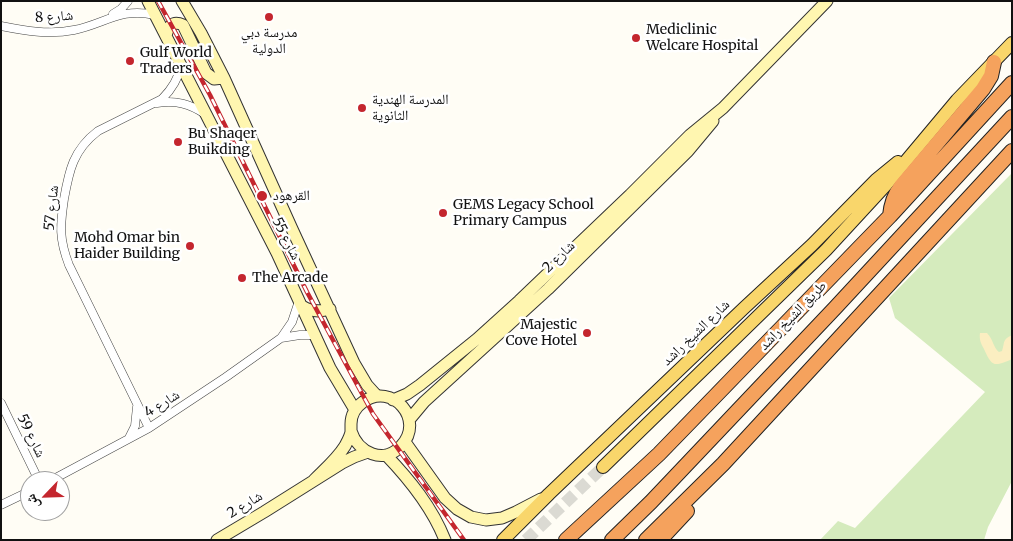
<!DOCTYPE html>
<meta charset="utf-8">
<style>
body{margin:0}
#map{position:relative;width:1013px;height:541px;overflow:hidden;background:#fffdf5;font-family:Merriweather,"Noto Naskh Arabic",serif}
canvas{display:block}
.frame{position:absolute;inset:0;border:2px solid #111;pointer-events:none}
.north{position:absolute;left:20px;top:471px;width:50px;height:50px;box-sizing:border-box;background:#fff;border:1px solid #a0a0a0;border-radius:50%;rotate:246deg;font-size:14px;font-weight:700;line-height:20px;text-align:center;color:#111}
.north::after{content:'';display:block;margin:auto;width:18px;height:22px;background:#c4262e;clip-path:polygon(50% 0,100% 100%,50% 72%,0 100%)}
</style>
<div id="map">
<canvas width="1013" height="541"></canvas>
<div class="frame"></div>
<div class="north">ش</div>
</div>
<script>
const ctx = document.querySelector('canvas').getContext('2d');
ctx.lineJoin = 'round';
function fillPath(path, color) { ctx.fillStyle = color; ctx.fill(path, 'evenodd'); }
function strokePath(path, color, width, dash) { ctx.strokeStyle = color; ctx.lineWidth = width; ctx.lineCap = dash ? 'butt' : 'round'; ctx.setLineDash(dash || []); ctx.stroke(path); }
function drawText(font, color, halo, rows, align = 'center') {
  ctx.font = font + ' Merriweather,"Noto Naskh Arabic",serif'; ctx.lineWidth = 5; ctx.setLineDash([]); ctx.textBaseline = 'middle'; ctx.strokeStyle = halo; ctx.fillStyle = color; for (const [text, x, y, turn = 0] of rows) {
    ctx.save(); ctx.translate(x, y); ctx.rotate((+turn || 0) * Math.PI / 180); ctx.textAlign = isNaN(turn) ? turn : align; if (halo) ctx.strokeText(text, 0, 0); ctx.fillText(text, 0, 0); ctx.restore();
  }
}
fillPath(new Path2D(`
 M1012,173V481L988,527L984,540H820L838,521L855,528L985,392L895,318L889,298Z`), '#d5ebbd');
fillPath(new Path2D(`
 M980,333H987C993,339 994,349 999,352L1002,351C1005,342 1002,340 1012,335V359C994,367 992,367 984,349C981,344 979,339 980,333Z`), '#fbeec1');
strokePath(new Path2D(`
 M526,540L603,467`), '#dbdad3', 12, [12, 6]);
const street = new Path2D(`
 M113,14L121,9L128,1
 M1,26C26,31 49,35 74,30C105,24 120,7 155,15
 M157,103C176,100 190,104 205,114
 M281,338L300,335H315
 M1,403L39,481
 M149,428L69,265C59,239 60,226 64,199C69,171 73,150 98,131L162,99C172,89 178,80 181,66
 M129,438L135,426L137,407
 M50,481L149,428L226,377L281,338L292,322L299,301
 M1,505L30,491`);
const secondary = new Path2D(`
 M148,1L277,253L330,368L355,410
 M182,1L201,33L224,78L292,229L354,363L367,385L377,396
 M166,36C168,27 172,20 183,25L206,73L214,79L224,78
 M302,306C311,312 320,312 330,309
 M393,400L407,394L420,385L477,339L519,301L630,195L690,135L723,108L827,1
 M409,420L424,402L548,289L688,151L713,121
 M405,442L445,498L457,509L471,517L486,520L502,518L516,512L541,499
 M386,455C410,480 432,507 445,540
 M314,480C325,469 337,459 345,446C347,442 350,437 351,432C351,429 351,428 351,424C351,415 356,407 363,402C392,381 426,420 401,446C384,465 358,453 351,431
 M217,540L264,512L342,463L354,457L368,452`);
const primary = new Path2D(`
 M603,467L826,250L885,186L957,100L1012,43
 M503,540L549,494L744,308L812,245L876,180L898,162`);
const highway = new Path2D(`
 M890,216C891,204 894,195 901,186L983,89L991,76L994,62
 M566,540L659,454L890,216L1012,83
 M612,540L651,502L835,308L1012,117
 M646,540L723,464L1012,151
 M660,540L687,511`);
strokePath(street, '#444', 9);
strokePath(secondary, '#333', 13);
strokePath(primary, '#222', 14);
strokePath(highway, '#222', 16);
strokePath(street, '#fff', 8);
strokePath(secondary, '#fff6b0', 11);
strokePath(primary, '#f9d66b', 12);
strokePath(highway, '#f5a25d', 14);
const rail = new Path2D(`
 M158,1L210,95L307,292L373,414L464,540`);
strokePath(rail, '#c4262e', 4.5);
strokePath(rail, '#fff', 2.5, [8]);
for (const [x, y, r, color] of [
 [269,17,5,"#c4262e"],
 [636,38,5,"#c4262e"],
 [130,61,5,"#c4262e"],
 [362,108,5,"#c4262e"],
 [178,142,5,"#c4262e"],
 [262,196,6,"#c4262e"],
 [443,213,5,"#c4262e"],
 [190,246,5,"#c4262e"],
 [242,278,5,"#c4262e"],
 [587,333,5,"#c4262e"]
]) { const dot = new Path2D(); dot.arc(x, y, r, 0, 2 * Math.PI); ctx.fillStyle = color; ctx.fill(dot); strokePath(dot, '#fff', 2); }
drawText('14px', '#111', '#fff', [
 ["شارع 8",54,17,-4],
 ["شارع 57",52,208,-84],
 ["شارع 55",286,239,63],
 ["شارع 2",559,257,-44],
 ["طريق الشيخ راشد",793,316,-46],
 ["شارع الشيخ راشد",696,333,-44],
 ["شارع 4",162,404,-32],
 ["شارع 59",31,436,64],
 ["شارع 2",245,505,-31]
]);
drawText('14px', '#111', '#fff', [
 ["Mediclinic",646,30],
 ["Welcare Hospital",646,46],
 ["مدرسة دبي",269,33,"center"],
 ["الدولية",269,49,"center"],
 ["Gulf World",140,53],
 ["Traders",140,69],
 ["المدرسة الهندية",372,100],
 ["الثانوية",372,116],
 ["Bu Shaqer",188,134],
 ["Buikding",188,150],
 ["القرهود",273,196],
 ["GEMS Legacy School",453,205],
 ["Primary Campus",453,221],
 ["Mohd Omar bin",180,238,"right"],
 ["Haider Building",180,254,"right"],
 ["The Arcade",252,278],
 ["Majestic",577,325,"right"],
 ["Cove Hotel",577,341,"right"]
], 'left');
</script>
